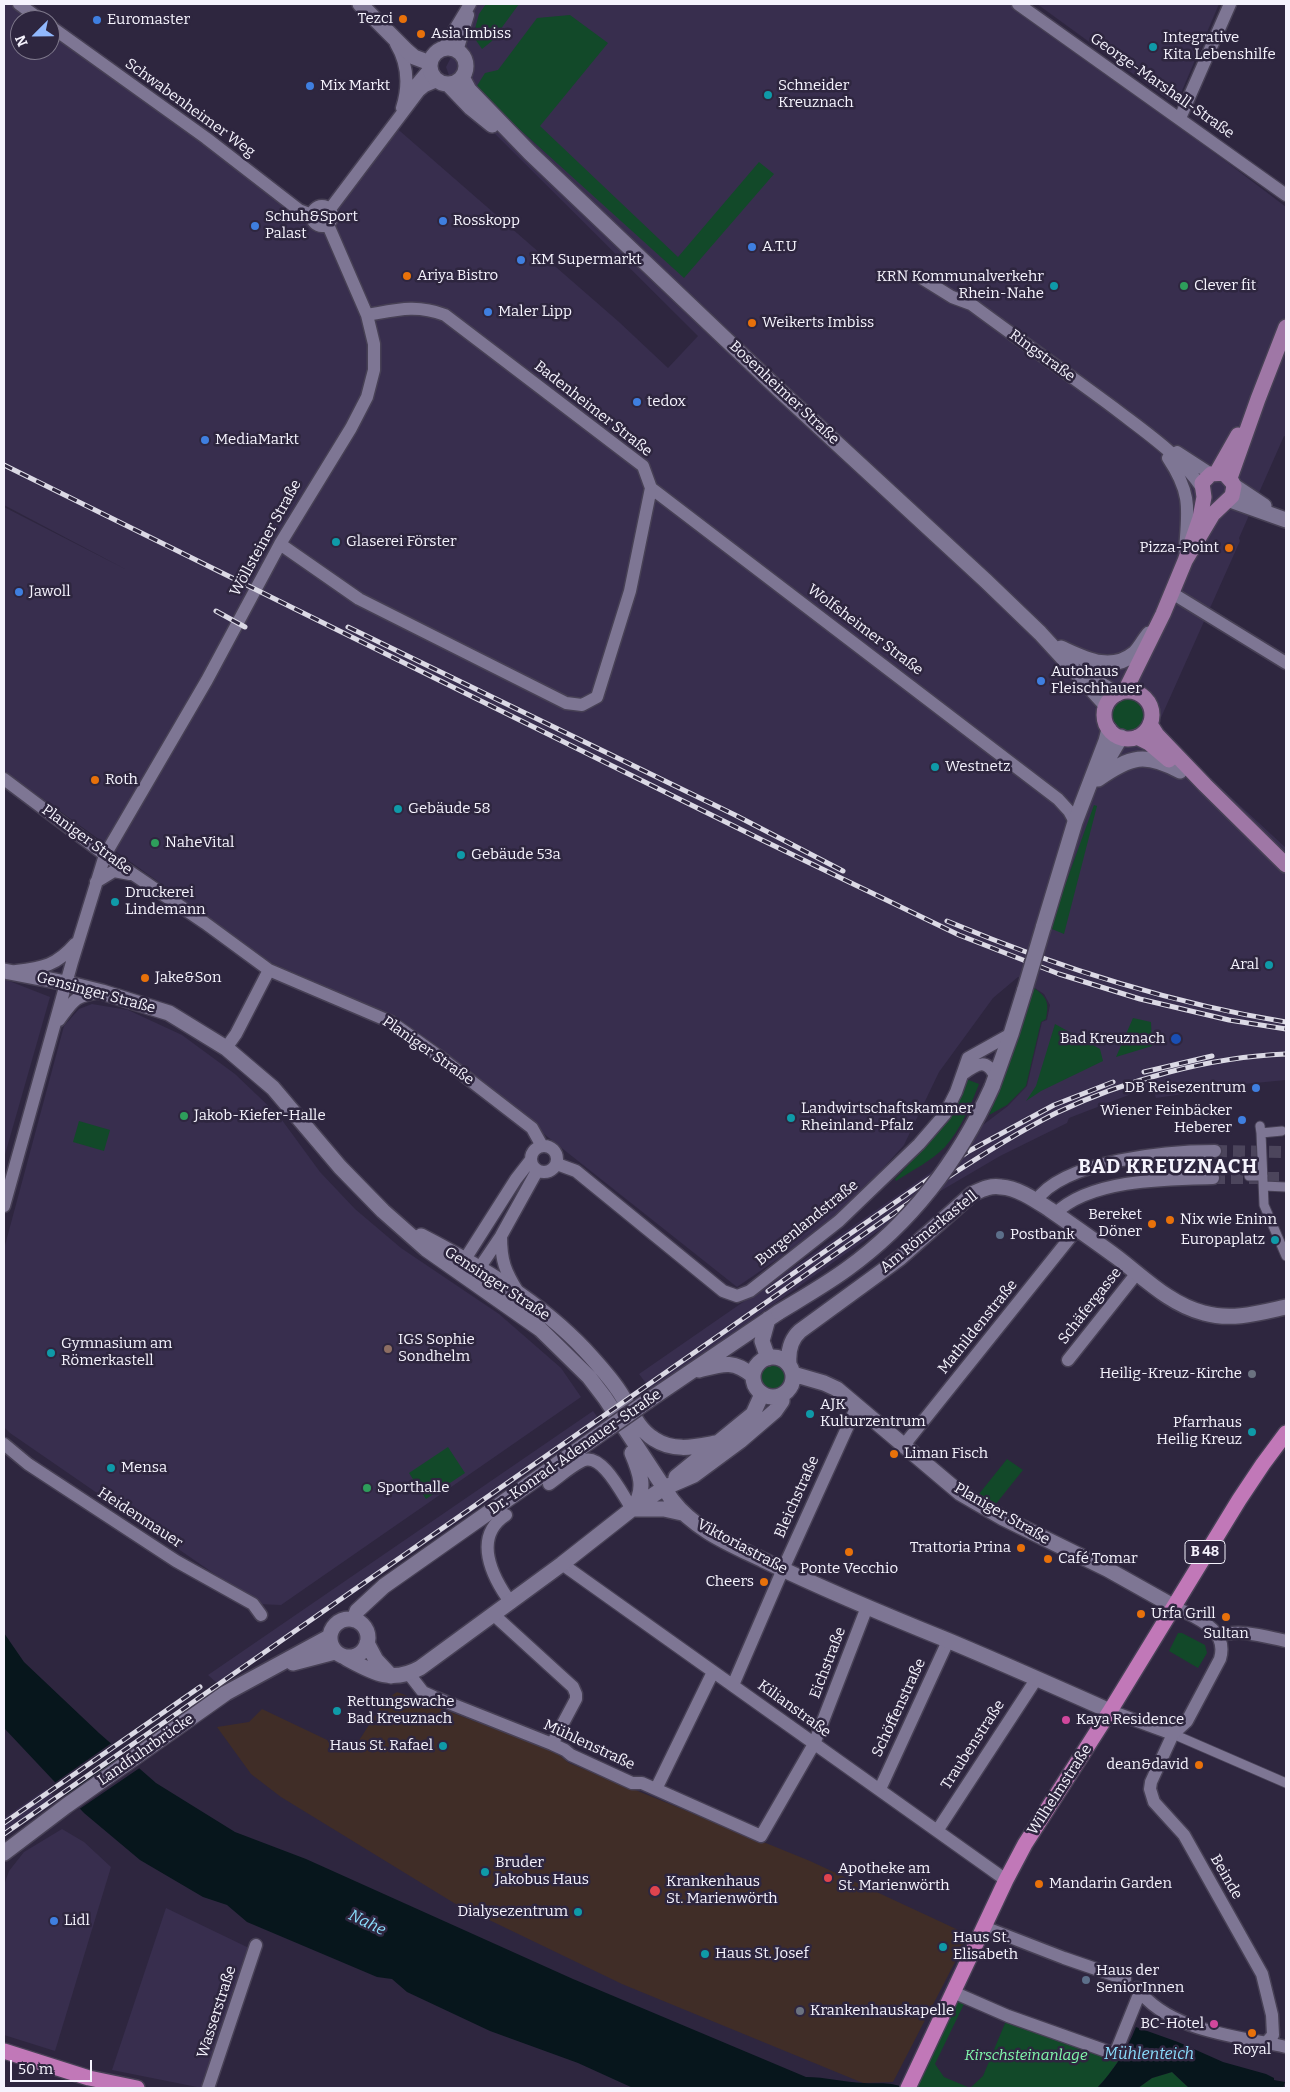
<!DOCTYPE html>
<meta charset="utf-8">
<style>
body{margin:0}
#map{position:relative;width:1290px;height:2092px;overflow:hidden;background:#2e263f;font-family:Bitter,serif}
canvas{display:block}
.frame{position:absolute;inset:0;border:5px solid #f5f3fd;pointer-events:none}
.north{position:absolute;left:10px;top:10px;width:50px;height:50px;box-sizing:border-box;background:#2e263f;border:1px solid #7e788b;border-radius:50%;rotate:247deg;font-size:14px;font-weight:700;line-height:20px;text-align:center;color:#f5f3fd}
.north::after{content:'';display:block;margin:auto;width:18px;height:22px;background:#91b8fd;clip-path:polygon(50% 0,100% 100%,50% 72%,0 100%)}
.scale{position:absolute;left:10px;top:2060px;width:82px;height:22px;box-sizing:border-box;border:2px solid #f5f3fd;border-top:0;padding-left:6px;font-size:15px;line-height:18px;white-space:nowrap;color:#f5f3fd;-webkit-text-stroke:4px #2e263f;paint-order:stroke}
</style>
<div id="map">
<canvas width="1290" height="2092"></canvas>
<div class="frame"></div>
<div class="north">N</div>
<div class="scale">50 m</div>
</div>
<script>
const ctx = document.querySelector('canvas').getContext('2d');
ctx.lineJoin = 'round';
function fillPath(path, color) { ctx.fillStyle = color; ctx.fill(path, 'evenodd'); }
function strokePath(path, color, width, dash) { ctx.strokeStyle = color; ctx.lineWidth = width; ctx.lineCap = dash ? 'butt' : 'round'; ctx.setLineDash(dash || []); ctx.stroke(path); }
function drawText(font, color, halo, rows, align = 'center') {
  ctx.font = font + ' Bitter,serif'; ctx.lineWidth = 5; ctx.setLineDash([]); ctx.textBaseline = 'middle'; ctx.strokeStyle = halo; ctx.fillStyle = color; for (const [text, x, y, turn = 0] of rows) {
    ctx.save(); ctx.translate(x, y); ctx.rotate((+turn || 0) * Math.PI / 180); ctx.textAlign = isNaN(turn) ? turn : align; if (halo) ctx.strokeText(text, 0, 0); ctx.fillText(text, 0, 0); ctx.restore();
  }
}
fillPath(new Path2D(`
 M4,4H19L41,20H20V50H50V26L299,210L314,209L321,206L327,207L393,125L619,322L668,368L698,336L456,95L446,67L467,26L475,4H1018L1286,207V437L1284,436L1239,538L1240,541L1159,722L1165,734L1180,750L1286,848V1080L1224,1086V1088L1156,1098L1152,1086L1069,1118L1067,1123L1000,1156L908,1210L651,1390L639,1374L934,1170L943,1155L1008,1106L1027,1086L1042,1022L1047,1020L1050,1005L1044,994L1018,977L993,998L939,1072L904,1145L839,1217L737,1287L399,1019L270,962L4,771V507L127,570L4,505Z
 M1037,4H1219L1181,93L1169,100Z
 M4,979L50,997L4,1158Z
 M92,1004L128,1010L182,1035L235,1074L279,1116L320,1172L355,1209L401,1248L499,1314L561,1368L581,1397L281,1605L258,1604L10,1433L4,1427V1249L64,1026L79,1009Z
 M593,1411L601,1422L220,1686L208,1675Z
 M46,1789L58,1800L4,1837V1818Z
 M62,1829L84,1842L111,1867L55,2051L4,2035V1885L9,1871L24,1852Z
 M166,1908L249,1948L202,2088L112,2070Z`), '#382e4e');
fillPath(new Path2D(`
 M397,1692L554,1751L569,1763L810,1861L969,1935L893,2082L863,2083L622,1984L454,1903L281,1797L251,1774L217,1727L249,1722L262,1709L344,1748L358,1742L385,1700Z`), '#402d27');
fillPath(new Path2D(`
 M486,4H519L492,41L482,49L473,36L479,14Z
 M570,15L608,43L540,126L678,257L759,162L774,174L684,278L475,89L485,73L498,70L537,18Z
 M1111 715a16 16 0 1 1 32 0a16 16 0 1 1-32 0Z
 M1094,805L1097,806L1064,934L1052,929L1054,916Z
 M1034,988C1048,998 1049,1003 1046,1019L1041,1022L1026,1086L1007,1105L989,1115L1000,1089Z
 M1133,1018L1151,1022L1152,1046L1116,1057Z
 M1055,1024L1100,1049L1103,1061L1041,1091L1026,1101L1036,1086Z
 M966,1079L979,1084C971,1105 960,1130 945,1147C931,1161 913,1170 896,1181L895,1179C928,1146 944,1119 966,1079Z
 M79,1121L110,1130L104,1151L73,1142Z
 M760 1377a13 13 0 1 1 26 0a13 13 0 1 1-26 0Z
 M448,1447L465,1473L426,1499L409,1473Z
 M1007,1459L1023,1470L995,1505L979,1494Z
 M1178,1633H1182L1205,1645L1207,1653L1198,1668L1169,1651Z
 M955,2000L964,2004L935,2064L944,2077L970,2088L983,2076L1008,2016L1121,2057L1107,2077L1097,2088H916Z
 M1172,2072L1189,2088H1138L1152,2078Z`), '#124929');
fillPath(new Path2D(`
 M4,1633L24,1662L99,1733L156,1783L235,1832L306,1859L573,1979L806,2077C825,2077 844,2082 864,2083C880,2084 889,2081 905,2088H633L578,2063L490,2031L407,1992L392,1979L377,1977L247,1922L227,1905L203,1897L140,1860L84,1813L4,1728Z
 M1136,2027L1178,2042L1223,2062L1266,2074L1274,2078V2080L1285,2082L1283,2088H1189L1172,2072L1152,2078L1138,2088H1097C1114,2070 1127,2050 1136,2027Z`), '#07161c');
fillPath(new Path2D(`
 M113,1742L125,1753L64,1796L53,1784Z
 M127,1754L141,1767L78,1810L65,1797Z`), '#2e263f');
strokePath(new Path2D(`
 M1215,1151L1286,1152
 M1213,1178H1286`), '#4c455c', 12, [12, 6]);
const pedestrian = new Path2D(`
 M1260,1126L1261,1133L1282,1131
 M1261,1133L1264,1205L1286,1256
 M1249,1176H1263
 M1264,1186L1286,1187
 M1173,1734L1286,1783`);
const minor = new Path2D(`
 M19,4L41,20
 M1018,4L1286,195
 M50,26L206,138L299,210L312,215
 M396,44C408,64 409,86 402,108
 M443,49L470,4
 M457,51L468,15
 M409,93L430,68
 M1180,118L1230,4
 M312 216a10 10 0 1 1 20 0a10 10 0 1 1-20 0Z
 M330,209L419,91L425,86L437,81
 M923,279L952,297L971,304C1018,339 1067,373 1114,408C1145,432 1180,455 1202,488
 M1177,452L1211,474
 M1168,458C1192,494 1188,509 1185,550
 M651,488L1058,799L1069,811L1075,822
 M280,544L359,599L566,703L582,705L597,697L630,591L651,488L643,466L445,315C416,304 396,310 367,315
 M1172,593L1286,663
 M4,779L105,855L205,923L269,970L391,1022L440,1057L532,1128L542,1146
 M96,882L114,871L130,874
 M16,971C43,968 57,965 75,944
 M59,1020C75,998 74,997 100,992
 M226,1048L236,1034L269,970
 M963,1074C978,1063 987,1058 996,1078
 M531 1159a13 13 0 1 1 26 0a13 13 0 1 1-26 0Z
 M557,1164L576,1171L723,1291L737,1296L750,1291L839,1221L919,1144L945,1114L956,1092L968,1058L1011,1034
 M1036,1201C1063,1160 1170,1151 1215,1151
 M4,1206L72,962L105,855L207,680L280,544L351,428L367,397L374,370V344L367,315L328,225
 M1055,1214C1089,1179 1168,1179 1213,1178
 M501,1236C501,1261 505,1271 518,1292
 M460,1267L516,1179L530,1161
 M474,1276L501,1236L537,1171
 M1068,1360L1137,1273
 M4,1444L28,1464L176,1561L253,1604L261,1615
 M904,1445L1077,1229
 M549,1484C559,1477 570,1467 582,1461C602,1451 623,1496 632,1509
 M506,1515C472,1537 492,1577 511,1603
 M562,1564L1006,1880
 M1173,1606C1195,1618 1229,1628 1220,1659L1187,1721L1173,1734L1151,1782L1150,1789L1154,1802L1184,1835L1262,1974L1272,2015L1273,2035L1266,2043
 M494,1615L573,1687L576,1694V1699L552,1744
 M1219,1636C1240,1628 1266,1637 1286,1641
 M409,1674L423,1692L434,1697L552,1744L565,1750L571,1755L632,1783H642L761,1836L814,1744L867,1607
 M733,1685L783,1569L857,1406
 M1110,1711L1173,1734
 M656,1789L713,1672
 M880,1789L948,1641
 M937,1831L1037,1678
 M984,1927L1064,1958L1125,1979
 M1137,1988C1169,2032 1238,2036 1286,2047
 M953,1992L1008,2016L1115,2054L1140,1992
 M208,2088L256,1945`);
const tertiary = new Path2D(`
 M360,4L407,51L414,57L430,63
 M430 66a18 18 0 1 1 36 0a18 18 0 1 1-36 0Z
 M462,77L469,90L530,153L778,389L986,581L1040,633L1106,705
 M448,84L471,108L492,125
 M1234,486L1264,506
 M1230,500L1286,520
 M1061,648C1085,659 1111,673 1135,653C1140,648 1144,640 1149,634
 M1085,670L1103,686L1117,694
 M1108,759L1121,737
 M1098,779C1131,756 1145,752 1180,771
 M1043,928L1075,822L1106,741L1109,729
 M4,971L66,983L102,992L169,1013L226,1048L273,1088L340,1167L383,1211L426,1249L540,1329L589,1377L605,1398L672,1500C695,1530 730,1544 763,1560C823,1589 885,1615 947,1640C1002,1663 1056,1687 1110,1711
 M992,1087L1011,1034L1025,989
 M421,1236C479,1266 540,1302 585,1350C597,1363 609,1376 619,1391C630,1407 636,1428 654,1439C674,1452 694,1447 716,1443
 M768,1319L762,1341L768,1358
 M753 1377a20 20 0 1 1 40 0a20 20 0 1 1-40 0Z
 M789,1364C788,1352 790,1340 800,1331L900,1258L972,1194C981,1190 990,1185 1001,1187C1018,1188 1035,1200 1049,1209C1072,1225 1095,1241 1118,1258C1144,1278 1171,1305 1204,1313C1232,1321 1259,1313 1286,1307
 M699,1370C722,1364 733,1359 753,1376
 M793,1374L824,1383L837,1389L960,1493L1003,1518L1107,1569L1173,1606
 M649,1400L779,1312
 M632,1453C640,1472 647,1490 633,1508
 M676,1477L753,1414L762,1394
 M634,1509H664L682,1513
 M330 1638a19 19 0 1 1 38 0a19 19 0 1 1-38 0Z
 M354,1620L357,1611L384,1586L606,1430
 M367,1643L376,1660L391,1676
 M346,1658C372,1672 391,1684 420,1668L562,1564L632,1509L664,1488L694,1475L740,1441L775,1411L782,1401V1395
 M293,1663L335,1652
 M4,1853L66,1806L226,1693L329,1637`);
const secondary = new Path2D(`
 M1217,472L1238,435
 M1230,478L1258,399L1286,327
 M1125,691L1163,614L1185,561L1200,518L1204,497L1202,483L1211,474L1224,473L1232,482L1234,486L1232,496L1213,514L1185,561
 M1104 715a24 24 0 1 1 48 0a24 24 0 1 1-48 0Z
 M1150,724L1157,735L1205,785L1286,865
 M1137,737L1149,743L1169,760`);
const primary = new Path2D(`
 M4,2051L89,2078L137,2088
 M908,2088L1006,1880L1025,1844L1110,1711L1239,1500L1263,1464L1286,1433`);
strokePath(pedestrian, '#474055', 11);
strokePath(minor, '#474055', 15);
strokePath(tertiary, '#474055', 18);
strokePath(secondary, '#474055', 18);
strokePath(primary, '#474055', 18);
strokePath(pedestrian, '#7e7694', 9);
strokePath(minor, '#7e7694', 12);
strokePath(tertiary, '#7e7694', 15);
strokePath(secondary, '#9f77a6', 15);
strokePath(primary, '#c178b8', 15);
const rail = new Path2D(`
 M4,465L760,839L959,935L1059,974L1140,999L1229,1020L1286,1029
 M216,611L245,627
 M348,627L735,815L843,871
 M947,921C1057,967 1169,1003 1286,1022
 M1144,1072L1212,1056
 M768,1291L969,1151L1054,1105L1113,1082
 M4,1823L200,1687
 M4,1834L923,1193C967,1165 1010,1136 1056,1113C1125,1080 1210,1057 1286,1054`);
strokePath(rail, '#dbd9e5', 5);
strokePath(rail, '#2e263f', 3, [9]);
const tertiaryBridge = new Path2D(`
 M1025,989L1043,928
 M779,1312C802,1298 825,1285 847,1269C912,1222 959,1160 992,1087
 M606,1430L649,1400`);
strokePath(tertiaryBridge, '#474055', 18, []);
strokePath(tertiaryBridge, '#7e7694', 15);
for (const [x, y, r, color] of [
 [403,19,5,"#e8710a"],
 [97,20,5,"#3f7fe0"],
 [421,34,5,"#e8710a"],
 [1153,47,5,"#0f9aa8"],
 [310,86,5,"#3f7fe0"],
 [768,95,5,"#0f9aa8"],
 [443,221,5,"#3f7fe0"],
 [255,226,5,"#3f7fe0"],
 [752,247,5,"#3f7fe0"],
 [521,260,5,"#3f7fe0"],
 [407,276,5,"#e8710a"],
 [1054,286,5,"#0f9aa8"],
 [1184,286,5,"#2e9e5b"],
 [488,312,5,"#3f7fe0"],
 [752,323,5,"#e8710a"],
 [637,402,5,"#3f7fe0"],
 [205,440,5,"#3f7fe0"],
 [336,542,5,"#0f9aa8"],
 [1229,548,5,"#e8710a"],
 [19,592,5,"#3f7fe0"],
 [1041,681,5,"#3f7fe0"],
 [935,767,5,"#0f9aa8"],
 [95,780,5,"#e8710a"],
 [398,809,5,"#0f9aa8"],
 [155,843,5,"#2e9e5b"],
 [461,855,5,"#0f9aa8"],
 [115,902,5,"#0f9aa8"],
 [1269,965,5,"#0f9aa8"],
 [145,978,5,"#e8710a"],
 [1176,1039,6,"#1a4fb4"],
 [1256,1088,5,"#3f7fe0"],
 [184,1116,5,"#2e9e5b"],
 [791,1118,5,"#0f9aa8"],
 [1242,1120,5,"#3f7fe0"],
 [1170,1220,5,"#e8710a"],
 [1152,1224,5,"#e8710a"],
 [1000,1235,5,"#5c6f8a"],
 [1275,1240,5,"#0f9aa8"],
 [388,1349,5,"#8d6e63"],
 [51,1353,5,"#0f9aa8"],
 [1252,1374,5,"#6b7280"],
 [810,1414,5,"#0f9aa8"],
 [1252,1432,5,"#0f9aa8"],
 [894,1454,5,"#e8710a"],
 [111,1468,5,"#0f9aa8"],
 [367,1488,5,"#2e9e5b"],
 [1021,1548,5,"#e8710a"],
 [849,1552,5,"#e8710a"],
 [1048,1559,5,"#e8710a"],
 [764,1582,5,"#e8710a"],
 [1141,1614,5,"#e8710a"],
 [1226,1617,5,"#e8710a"],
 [337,1711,5,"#0f9aa8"],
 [1066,1720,5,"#d1479c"],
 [443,1746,5,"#0f9aa8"],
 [1199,1765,5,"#e8710a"],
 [485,1872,5,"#0f9aa8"],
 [828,1878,5,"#e0444e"],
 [1039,1884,5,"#e8710a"],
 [655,1891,6,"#e0444e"],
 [578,1912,5,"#0f9aa8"],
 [54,1921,5,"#3f7fe0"],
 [943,1947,5,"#0f9aa8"],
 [705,1954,5,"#0f9aa8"],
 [1086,1980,5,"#5c6f8a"],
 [800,2011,5,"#6b7280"],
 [1214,2024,5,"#d1479c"],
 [1252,2033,5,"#e8710a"]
]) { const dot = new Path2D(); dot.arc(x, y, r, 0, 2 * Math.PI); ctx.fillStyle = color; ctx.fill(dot); strokePath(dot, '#2e263f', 2); }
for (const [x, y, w] of [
 [1205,1552,40]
]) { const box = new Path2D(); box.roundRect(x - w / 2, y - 11.5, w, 23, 4); ctx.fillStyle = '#2e263f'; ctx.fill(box); strokePath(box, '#f5f3fd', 1); }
drawText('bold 14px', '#f5f3fd', null, [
 ["B 48",1205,1552]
]);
drawText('15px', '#f5f3fd', '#2e263f', [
 ["Tezci",393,19,"right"],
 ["Euromaster",107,20],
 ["Asia Imbiss",431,34],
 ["Integrative",1163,38],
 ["Kita Lebenshilfe",1163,55],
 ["Mix Markt",320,86],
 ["Schneider",778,86],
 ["Kreuznach",778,103],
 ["Schuh&Sport",265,217],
 ["Palast",265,234],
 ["Rosskopp",453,221],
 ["A.T.U",762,247],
 ["KM Supermarkt",531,260],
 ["Ariya Bistro",417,276],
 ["KRN Kommunalverkehr",1044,277,"right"],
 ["Rhein-Nahe",1044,294,"right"],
 ["Clever fit",1194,286],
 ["Maler Lipp",498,312],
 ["Weikerts Imbiss",762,323],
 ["tedox",647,402],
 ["MediaMarkt",215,440],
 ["Glaserei Förster",346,542],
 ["Pizza-Point",1219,548,"right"],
 ["Jawoll",29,592],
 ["Autohaus",1051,672],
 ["Fleischhauer",1051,689],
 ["Westnetz",945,767],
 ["Roth",105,780],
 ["Gebäude 58",408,809],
 ["NaheVital",165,843],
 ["Gebäude 53a",471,855],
 ["Druckerei",125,893],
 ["Lindemann",125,910],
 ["Aral",1259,965,"right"],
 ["Jake&Son",155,978],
 ["Bad Kreuznach",1165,1039,"right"],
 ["DB Reisezentrum",1246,1088,"right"],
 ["Landwirtschaftskammer",801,1109],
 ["Rheinland-Pfalz",801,1126],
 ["Wiener Feinbäcker",1232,1111,"right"],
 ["Heberer",1232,1128,"right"],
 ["Jakob-Kiefer-Halle",194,1116],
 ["Bereket",1142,1215,"right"],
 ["Döner",1142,1232,"right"],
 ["Nix wie Eninn",1180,1220],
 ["Postbank",1010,1235],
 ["Europaplatz",1265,1240,"right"],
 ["IGS Sophie",398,1340],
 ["Sondhelm",398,1357],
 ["Gymnasium am",61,1344],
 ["Römerkastell",61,1361],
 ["Heilig-Kreuz-Kirche",1242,1374,"right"],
 ["AJK",820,1405],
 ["Kulturzentrum",820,1422],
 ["Pfarrhaus",1242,1423,"right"],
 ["Heilig Kreuz",1242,1440,"right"],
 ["Liman Fisch",904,1454],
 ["Mensa",121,1468],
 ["Sporthalle",377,1488],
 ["Trattoria Prina",1011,1548,"right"],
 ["Café Tomar",1058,1559],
 ["Ponte Vecchio",849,1569,"center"],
 ["Cheers",754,1582,"right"],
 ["Urfa Grill",1151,1614],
 ["Sultan",1226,1634,"center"],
 ["Rettungswache",347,1702],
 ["Bad Kreuznach",347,1719],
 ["Kaya Residence",1076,1720],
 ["Haus St. Rafael",433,1746,"right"],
 ["dean&david",1189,1765,"right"],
 ["Bruder",495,1863],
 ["Jakobus Haus",495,1880],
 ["Apotheke am",838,1869],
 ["St. Marienwörth",838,1886],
 ["Krankenhaus",666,1882],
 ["St. Marienwörth",666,1899],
 ["Mandarin Garden",1049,1884],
 ["Dialysezentrum",568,1912,"right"],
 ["Lidl",64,1921],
 ["Haus St.",953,1938],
 ["Elisabeth",953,1955],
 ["Haus St. Josef",715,1954],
 ["Haus der",1096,1971],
 ["SeniorInnen",1096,1988],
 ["Krankenhauskapelle",810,2011],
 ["BC-Hotel",1204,2024,"right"],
 ["Royal",1252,2050,"center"]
], 'left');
drawText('15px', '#f5f3fd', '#2e263f', [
 ["George-Marshall-Straße",1162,86,35],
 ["Schwabenheimer Weg",190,108,36],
 ["Ringstraße",1042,356,36],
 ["Bosenheimer Straße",784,393,43],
 ["Badenheimer Straße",593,409,38],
 ["Wöllsteiner Straße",266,538,-61],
 ["Wolfsheimer Straße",865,630,37],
 ["Planiger Straße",87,840,36],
 ["Gensinger Straße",96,993,15],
 ["Planiger Straße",428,1051,35],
 ["Burgenlandstraße",807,1223,-39],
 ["Am Römerkastell",929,1232,-39],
 ["Gensinger Straße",497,1284,33],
 ["Schäfergasse",1090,1306,-52],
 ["Mathildenstraße",978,1327,-51],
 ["Dr.-Konrad-Adenauer-Straße",575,1452,-35],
 ["Bleichstraße",797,1497,-66],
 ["Planiger Straße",1002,1514,30],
 ["Heidenmauer",140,1518,33],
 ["Viktoriastraße",742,1547,28],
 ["Eichstraße",828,1663,-69],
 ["Schöffenstraße",899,1708,-65],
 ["Kilianstraße",794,1709,36],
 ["Mühlenstraße",589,1745,25],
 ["Traubenstraße",973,1745,-57],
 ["Landfuhrbrücke",146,1750,-35],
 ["Wilhelmstraße",1060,1790,-57],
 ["Beinde",1226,1877,60],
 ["Wasserstraße",217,2012,-72]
]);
drawText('italic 15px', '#82f9ad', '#2e263f', [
 ["Kirschsteinanlage",1026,2056]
]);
drawText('italic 16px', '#8addfc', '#2e263f', [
 ["Nahe",367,1923,26],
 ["Mühlenteich",1149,2055]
]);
ctx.letterSpacing = '1px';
drawText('bold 20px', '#f5f3fd', '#2e263f', [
 ["BAD KREUZNACH",1168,1167]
]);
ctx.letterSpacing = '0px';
</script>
